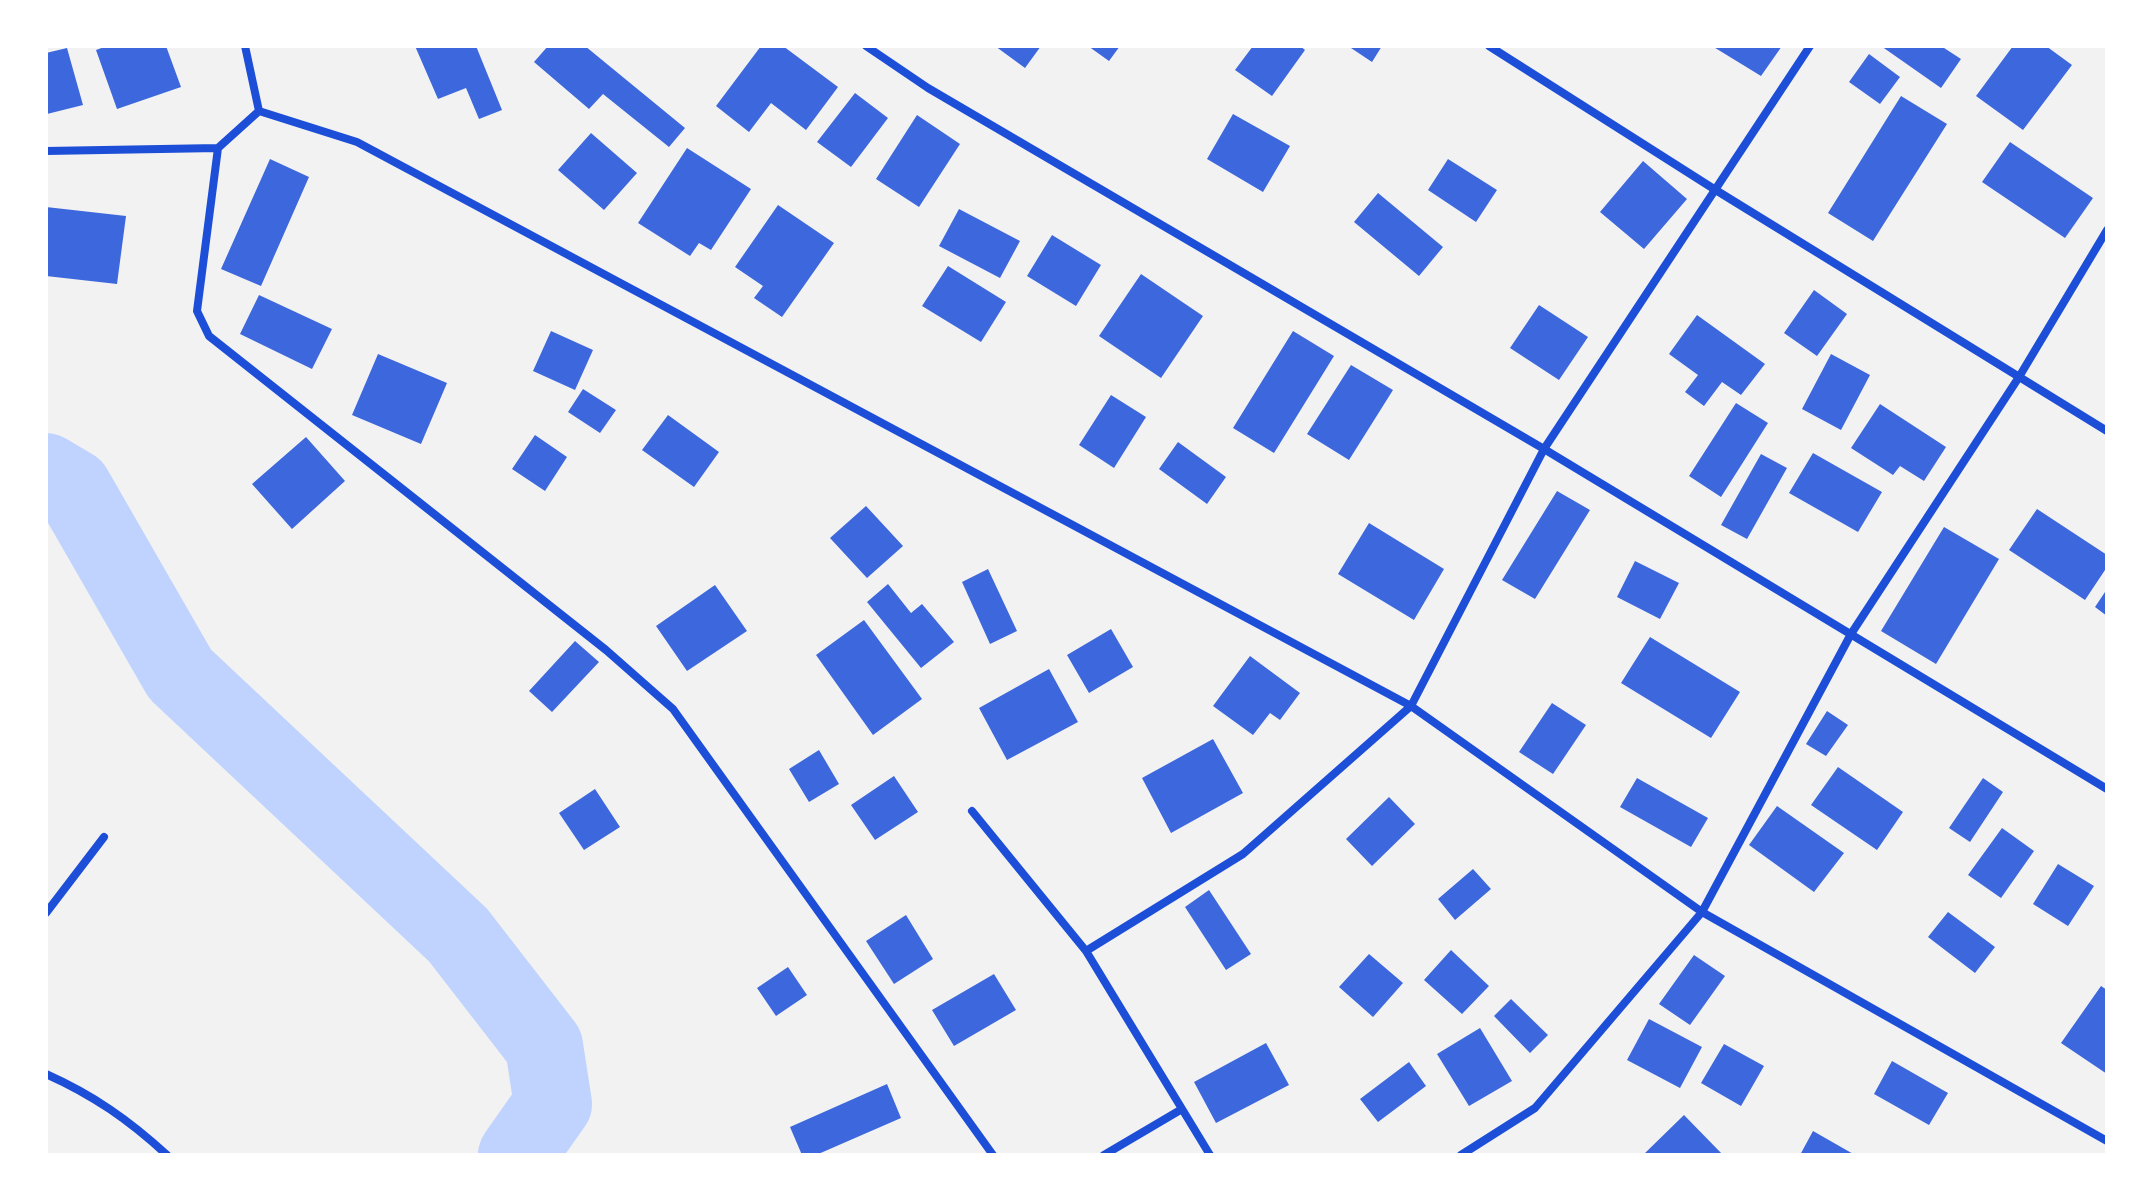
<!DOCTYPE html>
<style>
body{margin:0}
#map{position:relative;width:2153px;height:1201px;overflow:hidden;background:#f2f2f2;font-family:Signika,sans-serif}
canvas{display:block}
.frame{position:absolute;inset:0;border:48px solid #fff;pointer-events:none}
</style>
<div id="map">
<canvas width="2153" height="1201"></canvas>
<div class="frame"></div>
</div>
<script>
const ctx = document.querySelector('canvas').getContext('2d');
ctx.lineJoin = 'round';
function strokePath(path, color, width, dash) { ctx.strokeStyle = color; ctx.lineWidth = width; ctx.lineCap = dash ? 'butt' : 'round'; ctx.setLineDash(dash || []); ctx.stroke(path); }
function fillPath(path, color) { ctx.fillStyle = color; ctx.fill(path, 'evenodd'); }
strokePath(new Path2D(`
 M46,472L73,488L180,674L458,935L544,1046L553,1104L517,1155`), '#bfd3fe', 78);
fillPath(new Path2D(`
 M107,46H166L181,87L117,109L96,50Z
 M415,46H476L502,110L479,119L466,88L438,99Z
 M548,46H585L685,128L669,147L603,94L589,109L534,62Z
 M761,46H783L838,87L806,130L771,103L749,132L716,106Z
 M995,46H1041L1025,68Z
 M1088,46H1120L1109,61Z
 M1253,46H1300L1305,50L1272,96L1235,70Z
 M1348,46H1382L1372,62Z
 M1712,46H1782L1761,76Z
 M1881,46H1941L1961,59L1941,88Z
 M2013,46H2046L2072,65L2023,130L1976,96Z
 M67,48L83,105L47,114L46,53Z
 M1869,54L1900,77L1880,104L1849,82Z
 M855,93L888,118L851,167L817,142Z
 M1901,96L1947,124L1873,241L1828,213Z
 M1233,114L1290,146L1263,192L1207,159Z
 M917,115L960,144L919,207L876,179Z
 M591,133L637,173L604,210L558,170Z
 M2010,142L2093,198L2065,238L1982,182Z
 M687,148L751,189L711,250L699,243L690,256L638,223Z
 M270,159L309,177L261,286L221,269Z
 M1448,159L1497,190L1476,222L1428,190Z
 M1643,161L1687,199L1644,249L1600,212Z
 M1378,193L1443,247L1419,276L1354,222Z
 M778,205L834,243L782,317L754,298L763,286L735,267Z
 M46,207L126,216L117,284L46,276Z
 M959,209L1020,241L1000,278L939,246Z
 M1052,235L1101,265L1076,306L1027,276Z
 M948,266L1006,302L981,342L922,306Z
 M1141,274L1203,316L1161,378L1099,336Z
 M1814,290L1847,314L1817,356L1784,333Z
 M259,295L332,329L312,369L240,334Z
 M1539,305L1588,337L1559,380L1510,348Z
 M1697,315L1765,364L1741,395L1722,382L1704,406L1685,392L1698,375L1669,354Z
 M551,331L593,350L575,390L533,371Z
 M1293,331L1334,356L1274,453L1233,428Z
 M378,354L447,383L421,444L352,415Z
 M1831,354L1870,375L1841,430L1802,409Z
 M1351,365L1393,390L1349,460L1307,434Z
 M583,389L616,410L600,433L568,412Z
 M1111,395L1146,417L1114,468L1079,445Z
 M1736,403L1768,423L1721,497L1689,476Z
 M1880,404L1946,447L1924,481L1900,466L1893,475L1851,448Z
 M668,415L719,452L694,487L642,450Z
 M535,435L567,457L545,491L512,469Z
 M306,437L345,481L292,529L252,484Z
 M1178,442L1226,477L1207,504L1159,469Z
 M1813,453L1882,492L1858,532L1789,493Z
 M1761,454L1787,468L1747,539L1721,525Z
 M1557,491L1590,510L1535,599L1502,580Z
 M866,506L903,546L867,578L830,538Z
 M2037,509L2107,555V567L2085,600L2009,550Z
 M1369,523L1444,569L1414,620L1338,574Z
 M1944,527L1999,559L1936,664L1881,631Z
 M1635,561L1679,583L1660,619L1617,597Z
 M988,569L1017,631L990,644L962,582Z
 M888,584L911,613L922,604L954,642L921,668L867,602Z
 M715,585L747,631L687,671L656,626Z
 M2107,589V616L2095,607Z
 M864,620L922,699L873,735L816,655Z
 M1111,629L1133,667L1089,693L1067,655Z
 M1650,637L1740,692L1711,738L1621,683Z
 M575,641L599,662L552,712L529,691Z
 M1250,656L1300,693L1280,720L1270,713L1253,735L1213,706Z
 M1049,669L1078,722L1007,760L979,708Z
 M1552,703L1586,725L1553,774L1519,752Z
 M1827,711L1848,725L1826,756L1806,744Z
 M1213,739L1243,793L1171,833L1142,778Z
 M819,750L839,784L809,802L789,769Z
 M1838,767L1903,812L1877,850L1811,805Z
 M894,776L918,812L875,840L851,805Z
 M1637,778L1708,818L1691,847L1620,807Z
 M1983,778L2003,792L1970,842L1949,828Z
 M595,789L620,827L584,850L559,813Z
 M1389,797L1415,824L1372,866L1346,839Z
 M1777,806L1844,853L1814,892L1749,845Z
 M2002,828L2034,851L2001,898L1968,875Z
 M2058,864L2094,886L2068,926L2033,904Z
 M1473,869L1491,889L1455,920L1438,899Z
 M1209,890L1251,954L1226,970L1185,907Z
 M1948,912L1995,947L1975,973L1928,937Z
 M906,915L933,959L894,984L866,941Z
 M1451,950L1489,986L1462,1014L1424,980Z
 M1369,954L1403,983L1373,1017L1339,987Z
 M1694,955L1725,976L1690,1025L1659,1004Z
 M788,967L807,995L776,1016L757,988Z
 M994,974L1016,1010L954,1046L932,1010Z
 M2101,986L2107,990V1074L2061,1043Z
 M1511,999L1548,1035L1530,1053L1494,1016Z
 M1649,1019L1702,1047L1680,1088L1627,1060Z
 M1480,1028L1512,1081L1469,1106L1437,1054Z
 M1266,1043L1289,1085L1216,1123L1194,1082Z
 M1724,1044L1764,1066L1741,1106L1701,1083Z
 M1892,1061L1948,1093L1929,1125L1874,1094Z
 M1409,1062L1426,1086L1378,1122L1360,1099Z
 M887,1084L901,1118L816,1155H802L790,1127Z
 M1684,1115L1723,1155H1643Z
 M1813,1131L1855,1155H1800Z`), '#3d67dc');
strokePath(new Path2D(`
 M245,46L259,111
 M866,46L928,88L1544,449L2107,789
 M1489,46L1714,189L2107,431
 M259,111L357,142L1411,706L1702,912L2107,1141
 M218,148L197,311L209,336L606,650L673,709L993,1155
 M46,151L218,148L259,111
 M972,811L1086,951L1210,1155
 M46,913L104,837
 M1086,951L1243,854L1411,706L1544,449L1810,46
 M46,1074C93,1095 129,1120 167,1155
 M1104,1155L1182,1109
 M1461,1155L1535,1108L1702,912L1851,634L2019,377L2107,230`), '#1d4ed8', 8);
</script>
